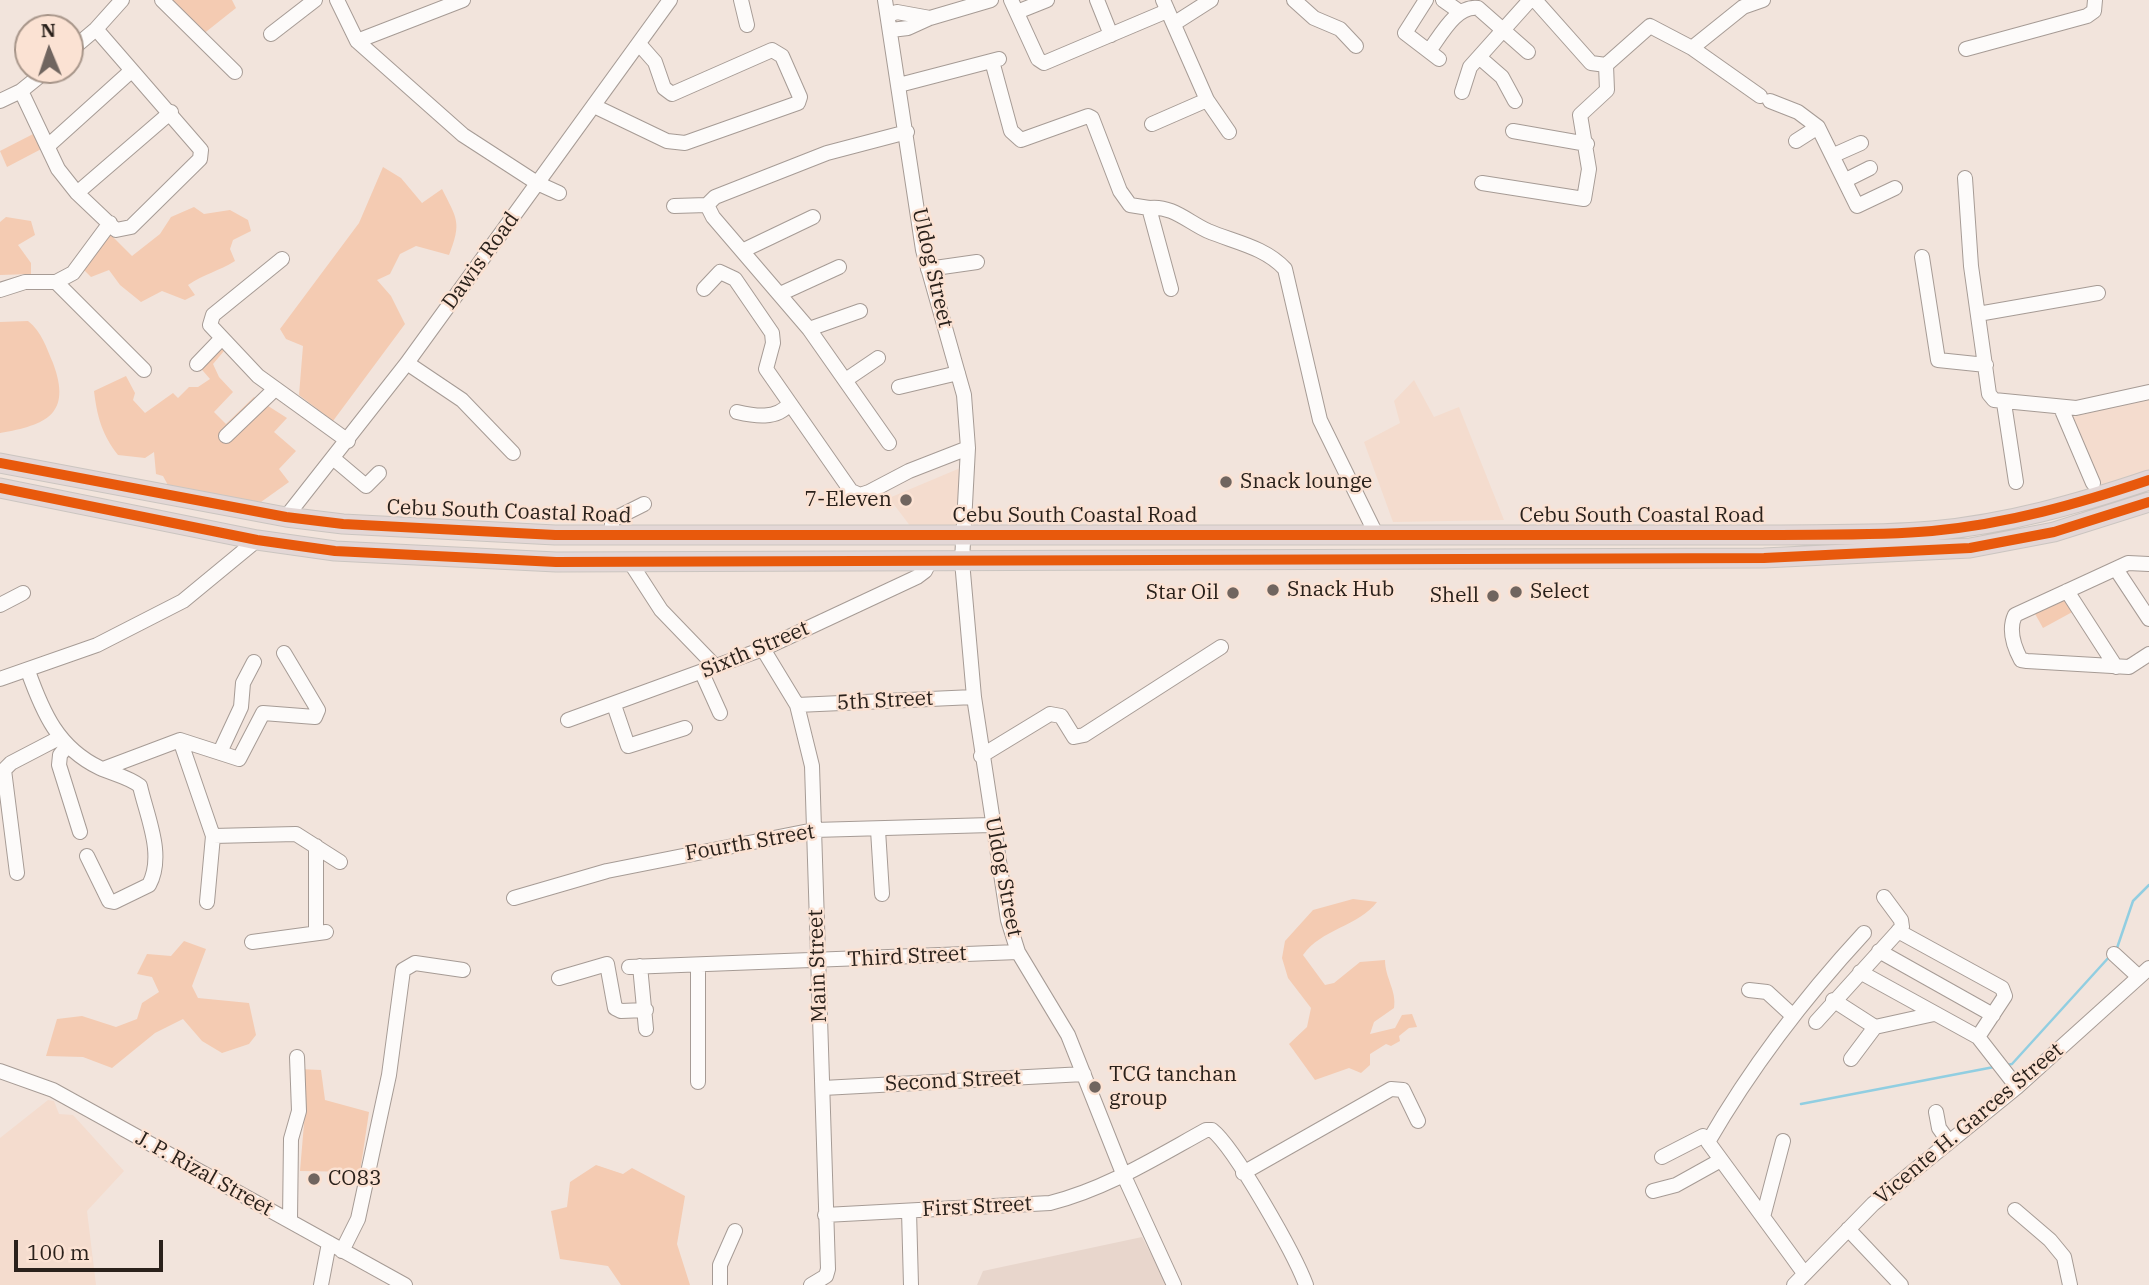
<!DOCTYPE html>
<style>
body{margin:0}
#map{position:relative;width:2149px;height:1285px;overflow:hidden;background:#f2e4dc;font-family:"IBM Plex Serif",serif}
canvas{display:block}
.north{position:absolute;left:14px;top:14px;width:70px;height:70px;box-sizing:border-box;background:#fbe2d3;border:2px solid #a79589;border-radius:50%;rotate:358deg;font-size:19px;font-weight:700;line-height:28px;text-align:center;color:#2a211b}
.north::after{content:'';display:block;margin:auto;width:24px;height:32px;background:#70655f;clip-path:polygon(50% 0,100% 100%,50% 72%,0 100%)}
.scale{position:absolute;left:14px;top:1240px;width:149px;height:32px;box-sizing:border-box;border:4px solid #2a211b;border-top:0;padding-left:9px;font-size:21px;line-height:24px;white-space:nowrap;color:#2a211b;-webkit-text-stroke:5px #fbe2d3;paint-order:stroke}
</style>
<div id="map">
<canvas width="2149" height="1285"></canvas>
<div class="north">N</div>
<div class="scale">100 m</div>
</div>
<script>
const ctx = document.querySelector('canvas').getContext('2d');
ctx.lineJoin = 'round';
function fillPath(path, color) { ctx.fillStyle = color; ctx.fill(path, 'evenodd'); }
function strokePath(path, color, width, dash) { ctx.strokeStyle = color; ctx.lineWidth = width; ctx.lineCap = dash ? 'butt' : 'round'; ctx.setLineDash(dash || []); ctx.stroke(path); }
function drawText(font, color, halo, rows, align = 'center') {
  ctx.font = font + ' "IBM Plex Serif",serif'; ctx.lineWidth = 5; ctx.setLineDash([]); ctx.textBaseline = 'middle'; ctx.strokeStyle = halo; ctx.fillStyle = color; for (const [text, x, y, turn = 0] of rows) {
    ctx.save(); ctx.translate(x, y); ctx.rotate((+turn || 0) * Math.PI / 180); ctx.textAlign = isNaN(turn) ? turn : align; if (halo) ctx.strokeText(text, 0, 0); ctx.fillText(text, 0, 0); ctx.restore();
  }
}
fillPath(new Path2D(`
 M1414,380L1434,417L1459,407L1504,520L1393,522L1364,442L1400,423L1394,401Z
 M2149,398V472L2102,489L2069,418Z
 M965,466L959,525L952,530L914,531L889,498Z
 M48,1100L54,1101L59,1114L73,1115L124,1171L87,1211L96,1285H0V1138Z`), '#f4dcce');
fillPath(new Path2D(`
 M1142,1237L1167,1285H977L983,1271Z`), '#e8d6cc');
fillPath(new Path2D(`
 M165,0H232L236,8L202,35Z
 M39,131L47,146L7,167L0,151Z
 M383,167L401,178L422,203L442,189C457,219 462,222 449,255L416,246L400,254L390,274L377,280L391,296L405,324L333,421L299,395L303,346L286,339L280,329L359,223Z
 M194,207L204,214L230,210L248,220L251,231L233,240L230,249L235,261C219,271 204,274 188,285L195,295L185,300L162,291L141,302L120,285L109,270L91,277L83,269L107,231L132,256L160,234L171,217Z
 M6,217L31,221L35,235L18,245L31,263V274L0,275V222Z
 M28,321C42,332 46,347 53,363C72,414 47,425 0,433V322Z
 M221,346L224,351L213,364L219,377L233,392L214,412L226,424L254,397L287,418L274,432L296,451L279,469L289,482L261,502L170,489L163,476L156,474L154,452L145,458L118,455C102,435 97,416 94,391L126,376L135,393L133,400L145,413L173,393L178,398L189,387H198L210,379L197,364Z
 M2067,593L2076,610L2043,628L2034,612Z
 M1353,899L1377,902C1359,926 1321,929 1303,955L1325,985L1334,983L1360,962L1385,960C1385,978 1397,991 1394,1008L1374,1022L1370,1034L1395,1028L1402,1015L1412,1014L1417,1027L1409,1028L1399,1036L1400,1041L1391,1046L1386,1044L1370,1054V1065L1361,1073L1349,1068L1315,1080L1289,1044L1307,1027L1311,1008L1288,978L1282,958L1285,941L1313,910Z
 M184,941L206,949L192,986L198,998L249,1003L256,1035L249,1044L222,1053L202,1041L183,1019L155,1033L112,1068L83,1057L46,1056L57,1019L82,1016L116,1027L137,1019L142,1003L159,992L152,977L137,974L147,954L171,956Z
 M299,1069L321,1070L325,1100L369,1112L360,1172L300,1171L305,1112Z
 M596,1165L623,1174L632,1168L685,1196L677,1244L690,1285H621L608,1266L560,1259L551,1211L567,1207L570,1182Z`), '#f4cbb2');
strokePath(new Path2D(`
 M2117,948L2133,901L2149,885
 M2007,1065L2012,1064L2110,956
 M1801,1104L1994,1067`), '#91cee1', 2.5);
const minor = new Path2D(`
 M162,0L235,72
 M337,0L357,41L463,135L537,183L559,193
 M741,0L747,25
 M885,0L923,250L964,395L968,448L962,561L974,697L1008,920L1018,952L1068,1035L1124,1176L1174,1285
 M1011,0L1038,59L1044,63L1167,11
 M1097,0L1111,35
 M1163,0L1207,100L1229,132
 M1294,0L1314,18L1340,29L1356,46
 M1426,0L1405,33L1439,59
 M1443,0L1460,12
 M1535,0L1591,63L1606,65
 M1017,12L1047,0
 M888,15L897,12L930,18
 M1175,23L1211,0
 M891,30L908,28L930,18L991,0
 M271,34L315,0
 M357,41L463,0
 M1692,48L1743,7L1763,0
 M1966,49L2087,16L2094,11L2095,0
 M70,51L96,29L122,0
 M1429,51C1441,35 1456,5 1478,8L1528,52
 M1479,57L1502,77L1515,101
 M992,61L1011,131L1021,140L1088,116L1092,118L1120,191L1130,205L1149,208L1171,289
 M899,85L999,59
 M21,91L58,169L77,193L116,230L131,227L200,159L201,150L96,29
 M1462,92L1470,67L1530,0
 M0,101L21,91L47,70
 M1770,101L1798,112L1818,127L1857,206L1895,188
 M594,106L667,141L685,143L798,103L800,97L782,56L772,50L672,94L664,88L655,62L640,45
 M1152,124L1207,100
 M1513,131L1587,144
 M1796,141L1818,127
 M49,145L130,72
 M1834,155L1861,143
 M1965,178L1971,266L1989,394L1994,400L2076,408L2149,392
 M1846,180L1870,168
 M1482,183L1584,199L1589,169L1580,115L1607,90L1606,65L1650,26L1692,48L1760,96
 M77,193L171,112
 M707,205L713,217L809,329L889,443
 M674,206L707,205L715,197L827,153L907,132
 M1149,208C1172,205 1188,222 1208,231C1234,242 1265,247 1285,269L1320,420L1376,534
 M744,250L813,217
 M1922,257L1938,360L1986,365
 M282,259L213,315L210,325L258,376L348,441
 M928,269L977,262
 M56,282L144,370
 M704,289L720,272L735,279L772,333L773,343L766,369L851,491L860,495L869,492L909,471L968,448
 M0,290L25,282H56L73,273L110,223
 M780,294L839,267
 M1978,314L2098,293
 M809,329L860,311
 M407,363L462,400L513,453
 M197,364L222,338
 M847,379L878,358
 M899,387L958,373
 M2004,403L2016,482
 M2061,408L2093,483
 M737,412C754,416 777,420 789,404
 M226,436L275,389
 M334,459L366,486L379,473
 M286,517L407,363L670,0
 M612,536V520L644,504
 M630,562L661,610L716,667
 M2149,564L2128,563L2015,615C2008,630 2014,647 2021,660L2027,661L2129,667L2149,654
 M2116,569L2149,619
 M2067,591L2116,667
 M0,605L23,593
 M763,649L797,705L812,766L828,1269L826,1276L811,1285
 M28,671C43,713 58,748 100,768C113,774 129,777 140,786C147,817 165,855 149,885L114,902L109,901L87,856
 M702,673L720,713
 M0,679L97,645L183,601L257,540
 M614,705L628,746L685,728
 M797,705L974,697
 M568,720L763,649L917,577L925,571L930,561
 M180,740L213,836L207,902
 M67,746L60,755L59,765L80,832
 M220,752L241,707L243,683L254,662
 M981,756L1050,714L1061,716L1074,737L1084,735L1221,647
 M103,769L180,740L239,759L263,713L315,717L318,710L284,653
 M878,830L882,894
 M213,836L296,834L340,862
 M316,846V933
 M17,873L4,770L11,763L59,738
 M514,898L607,871L814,830L991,825
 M1898,931L2002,988L2005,996L1978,1037
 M252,942L326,932
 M1879,951L1993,1015
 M2114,954L2139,977
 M640,966L646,1029
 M629,967L1018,952
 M698,967V1082
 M1860,972L1978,1037L2017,1087
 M559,978L607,964L615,1008L621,1011L646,1010
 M1749,990L1767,992L1792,1015
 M1833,1000L1875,1027
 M1816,1022L1902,927L1901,920L1884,897
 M1851,1059L1875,1027L1934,1014
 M0,1071L53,1090L405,1285
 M823,1088L1084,1074
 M1936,1112L1939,1128L1949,1142
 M1662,1157L1703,1136
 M1243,1173L1391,1089L1403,1090L1418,1121
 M1653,1191L1676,1185L1721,1160
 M2015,1210L2050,1240L2064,1257L2070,1285
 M909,1211L911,1285
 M825,1215L1050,1203C1106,1189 1155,1158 1206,1130H1212C1235,1148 1295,1255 1306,1285
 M1763,1217L1783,1141
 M290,1220L291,1139L299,1111L297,1057
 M1848,1229L1901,1285
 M342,1251L358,1219L389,1075L403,970L415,963L463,970
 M1804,1273L1708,1142C1752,1066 1804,998 1864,933
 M321,1285L329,1243
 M720,1285V1265L735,1231
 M1794,1285L1873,1204L2017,1087L2149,968`);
const highway = new Path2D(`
 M0,463L286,517L343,524L555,535H1767C1821,534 1877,536 1932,531C2007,524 2078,504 2149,480
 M0,488L257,540L335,551L556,562L1764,558L1970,548L2054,532L2149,502`);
strokePath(minor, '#a69b95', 16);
strokePath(highway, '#cbc5c0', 21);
strokePath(minor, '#fdfbfa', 14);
strokePath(highway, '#e3d7d6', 19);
strokePath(new Path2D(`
 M0,463L286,517L343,524L555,535H1767C1821,534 1877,536 1932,531C2007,524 2078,504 2149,480
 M0,488L257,540L335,551L556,562L1764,558L1970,548L2054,532L2149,502`), '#e8590c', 10);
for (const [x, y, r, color] of [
 [1226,482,7,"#70655f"],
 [906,500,7,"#70655f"],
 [1273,590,7,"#70655f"],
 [1516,592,7,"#70655f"],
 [1233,593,7,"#70655f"],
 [1493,596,7,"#70655f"],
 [1095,1087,7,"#70655f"],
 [314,1179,7,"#70655f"]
]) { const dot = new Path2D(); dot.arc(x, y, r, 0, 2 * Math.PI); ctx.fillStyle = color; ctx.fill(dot); strokePath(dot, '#fbe2d3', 2.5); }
drawText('21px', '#2a211b', '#fbe2d3', [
 ["Dawis Road",481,261,-54],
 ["Uldog Street",932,268,77],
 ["Cebu South Coastal Road",509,512,2],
 ["Cebu South Coastal Road",1075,516],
 ["Cebu South Coastal Road",1642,516],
 ["Sixth Street",755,650,-23],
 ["5th Street",885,701,-3],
 ["Fourth Street",750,843,-10],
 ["Uldog Street",1003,877,79],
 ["Third Street",907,957,-3],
 ["Main Street",818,966,-92],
 ["Second Street",953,1081,-3],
 ["Vicente H. Garces Street",1969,1124,-40],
 ["J. P. Rizal Street",204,1174,29],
 ["First Street",977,1207,-3]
]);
drawText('21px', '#2a211b', '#fbe2d3', [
 ["Snack lounge",1240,482],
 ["7-Eleven",892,500,"right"],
 ["Snack Hub",1287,590],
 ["Select",1530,592],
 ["Star Oil",1219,593,"right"],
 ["Shell",1479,596,"right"],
 ["TCG tanchan",1109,1075],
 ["group",1109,1099],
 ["CO83",328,1179]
], 'left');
</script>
